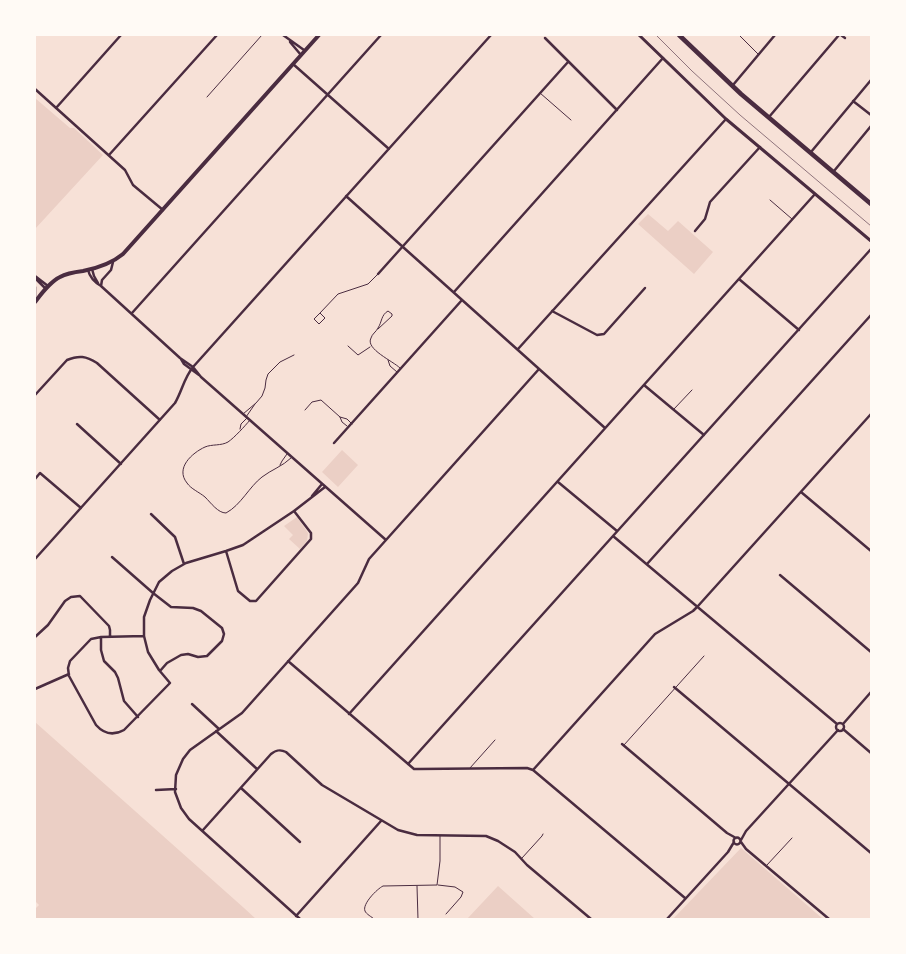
<!DOCTYPE html>
<style>
body{margin:0}
#map{position:relative;width:906px;height:954px;overflow:hidden;background:#f7e1d7;font-family:"Noto Sans",sans-serif}
canvas{display:block}
.frame{position:absolute;inset:0;border:36px solid #fffaf5;pointer-events:none}
</style>
<div id="map">
<canvas width="906" height="954"></canvas>
<div class="frame"></div>
</div>
<script>
const ctx = document.querySelector('canvas').getContext('2d');
ctx.lineJoin = 'round';
function fillPath(path, color) { ctx.fillStyle = color; ctx.fill(path, 'evenodd'); }
function strokePath(path, color, width, dash) { ctx.strokeStyle = color; ctx.lineWidth = width; ctx.lineCap = dash ? 'butt' : 'round'; ctx.setLineDash(dash || []); ctx.stroke(path); }
fillPath(new Path2D(`
 M35,98L70,128H74L103,155L35,229Z
 M648,214L668,231L678,221L713,252L694,274L638,224Z
 M342,450L358,465L338,487L322,472Z
 M297,517L308,533L307,541L300,549L289,539L293,535L284,526Z
 M35,722L244,908L256,919H35V909L39,905L35,901Z
 M741,848L823,919H673Z
 M498,886L535,919H467Z`), '#ebcfc5');
strokePath(new Path2D(`
 M739,35L758,54
 M540,93L571,120
 M207,97L262,35
 M770,200L792,219
 M320,313L314,319L319,324L325,318L320,313L338,294L368,284L378,274
 M378,329L392,316V314L388,311C381,315 382,322 378,328C376,332 372,334 371,338C365,349 393,361 400,368
 M348,346L358,355L370,347
 M388,360L390,366L397,372
 M674,409L692,390
 M305,410L312,402L321,400L340,417L342,422L347,426
 M243,414L256,403L262,396L265,388L266,380L268,374L280,362L294,355
 M246,417L255,404
 M340,417L347,419L352,424
 M250,420C245,426 234,438 228,442C221,446 212,444 205,447C192,453 175,468 187,483C191,489 199,492 205,497C211,503 218,513 226,513C241,505 249,487 262,477C271,470 283,466 291,458
 M240,429L241,424L247,418
 M280,465L282,461L287,454
 M624,745L704,656
 M470,768L495,740
 M522,858L542,836L543,834
 M767,865L792,838
 M438,885L455,887L463,892L461,897L446,914
 M417,886L418,919
 M374,919C372,917 366,914 365,911C362,904 377,889 383,886L437,885L440,861V836`), '#4a2c40', 1);
strokePath(new Path2D(`
 M283,35L304,50
 M841,35L845,38
 M545,38L617,110
 M290,42L301,55
 M293,64L389,149
 M733,85L775,35
 M35,89L125,170L133,185L163,210
 M853,101L871,115
 M56,108L121,35
 M769,117L839,35
 M811,152L871,80
 M109,155L217,35
 M834,171L871,126
 M346,196L605,428
 M695,231L705,219L710,202L760,147
 M92,269L94,276L98,283
 M88,270C90,278 94,282 101,286L180,358L193,367L201,377L386,540
 M378,274L568,62
 M35,276L48,286
 M35,278L45,288
 M739,279L799,330
 M101,286L102,280L111,270L113,262
 M35,287V299
 M454,292L663,58
 M552,311L597,335L604,334L645,288
 M132,313L381,35
 M518,349L726,119
 M181,359L184,364L199,375
 M644,385L704,435
 M35,395L67,360C79,355 86,356 97,363L160,420
 M77,424L121,464
 M334,443L462,300
 M35,479L40,473L81,508
 M558,482L617,531
 M801,492L871,551
 M312,496L322,484
 M151,514L175,537L184,564
 M613,536L837,724
 M226,551L238,591L250,601H256L311,539V533L294,511
 M112,557L153,593L171,607L193,608L201,611L222,628L224,634L222,641L207,656L198,657L188,654L181,655L167,663L160,671
 M35,559L175,403C182,391 184,378 193,367L491,35
 M647,564L871,315
 M780,575L871,652
 M144,636L101,637L91,639L70,661L68,668L69,676L96,725C104,734 113,736 124,730L170,683L159,670L148,652L144,636V617L150,600L159,582L172,571L186,563L226,551L243,545L294,511L325,487
 M35,637L48,625L65,601L71,597L80,596L109,626L110,630V637
 M101,637V650L104,661L115,672L118,678L124,701L138,717
 M288,661L414,769H418L527,768L533,770L685,898
 M674,687L871,853
 M35,689L69,674
 M192,704L219,729
 M349,714L815,194
 M836 727a4 4 0 1 1 8 0a4 4 0 1 1-8 0Z
 M843,724L871,692
 M843,729L871,753
 M216,731L257,769
 M622,744L727,833L736,838
 M408,764L871,249
 M533,770L655,634L693,611L698,606L871,414
 M241,788L300,842
 M156,790L176,789
 M203,830L271,754C276,750 280,749 286,752L322,785L398,830L417,835L486,836L498,841L515,852L527,865L591,919
 M733.5 841a3.5 3.5 0 1 1 7 0a3.5 3.5 0 1 1-7 0Z
 M741,840L746,831L838,730
 M741,842L746,849L829,919
 M296,916L381,821
 M300,919L189,819L181,808L175,792L176,775L183,759L190,750L242,713L358,583L369,559L539,369
 M667,919L728,852L734,842`), '#4a2c40', 2.5);
strokePath(new Path2D(`
 M639,35L726,119L871,241`), '#4a2c40', 3);
strokePath(new Path2D(`
 M35,302C42,293 50,282 60,277C67,273 75,272 83,271C98,268 111,264 123,254L319,35`), '#4a2c40', 4);
strokePath(new Path2D(`
 M679,35L741,94L871,204`), '#4a2c40', 4.5);
strokePath(new Path2D(`
 M656,35L692,71L740,115L871,226`), '#8f747c', 1);
</script>
